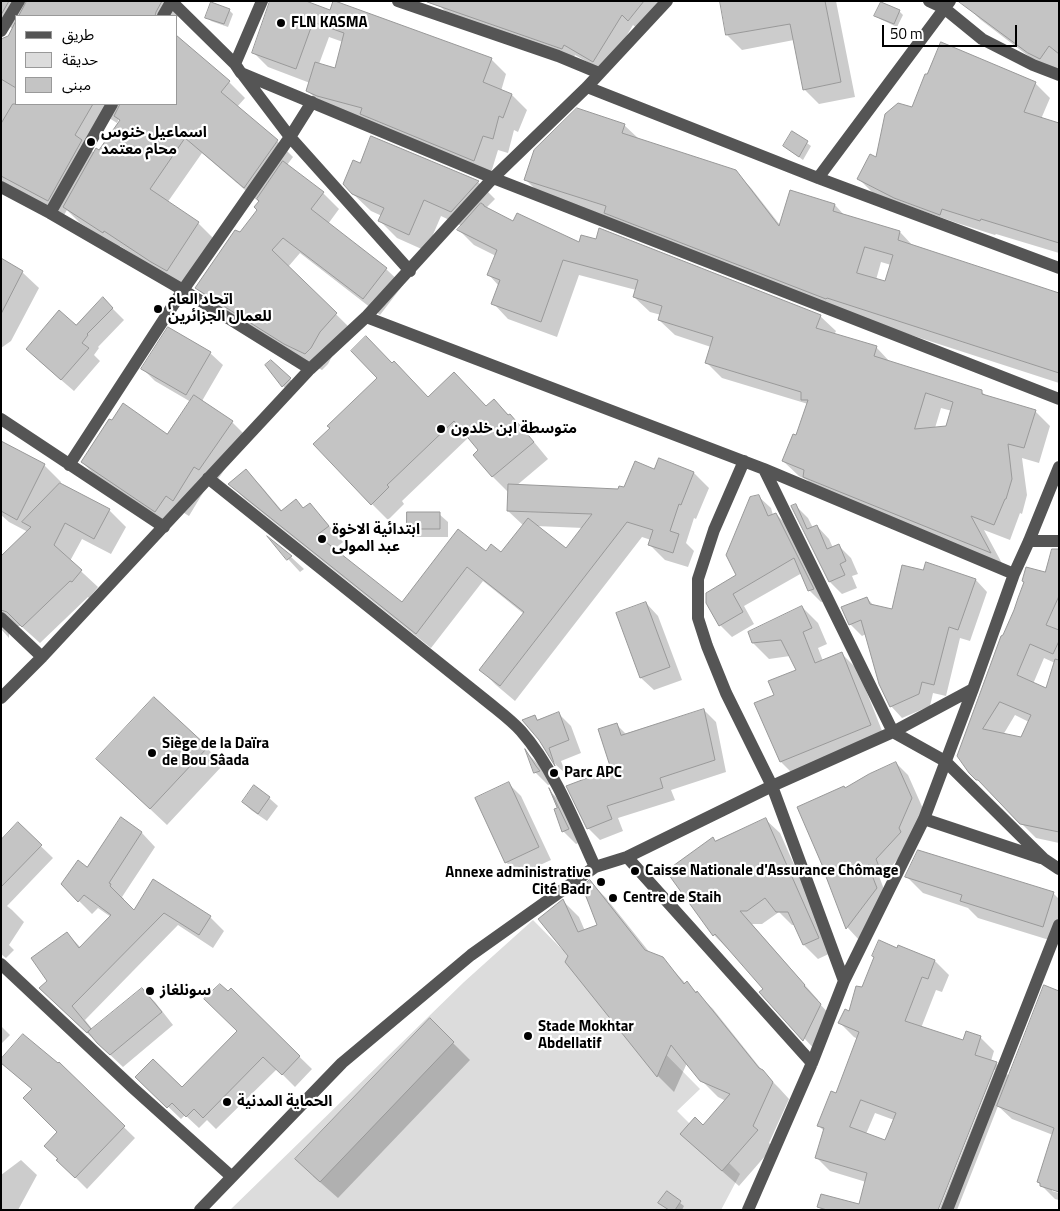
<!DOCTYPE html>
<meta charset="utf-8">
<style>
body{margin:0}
#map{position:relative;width:1060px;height:1211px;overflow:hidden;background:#fff;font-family:"Titillium Web","Noto Sans Arabic",sans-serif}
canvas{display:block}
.frame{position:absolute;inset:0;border:2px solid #000;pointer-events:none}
.legend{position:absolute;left:15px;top:15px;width:162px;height:90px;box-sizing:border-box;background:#fff;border:1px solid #999;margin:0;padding:6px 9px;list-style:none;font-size:15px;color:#000}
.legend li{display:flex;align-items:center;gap:10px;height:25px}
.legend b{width:25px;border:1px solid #999}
.scale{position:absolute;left:882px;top:25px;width:135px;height:22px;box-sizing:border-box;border:2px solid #000;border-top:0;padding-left:6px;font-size:15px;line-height:18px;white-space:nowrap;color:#000;-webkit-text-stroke:4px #fff;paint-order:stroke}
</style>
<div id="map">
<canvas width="1060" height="1211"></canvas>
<div class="frame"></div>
<ul class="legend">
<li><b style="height:6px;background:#555"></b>طريق</li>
<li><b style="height:14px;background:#dcdcdc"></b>حديقة</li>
<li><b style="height:14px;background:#c4c4c4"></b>مبنى</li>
</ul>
<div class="scale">50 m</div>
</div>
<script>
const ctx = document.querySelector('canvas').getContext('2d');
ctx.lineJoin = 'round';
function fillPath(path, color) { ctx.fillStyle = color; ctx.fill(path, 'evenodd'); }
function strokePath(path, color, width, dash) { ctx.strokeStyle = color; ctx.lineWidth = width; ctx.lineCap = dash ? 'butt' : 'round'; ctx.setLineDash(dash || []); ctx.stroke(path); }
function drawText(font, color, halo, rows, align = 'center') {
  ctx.font = font + ' "Titillium Web","Noto Sans Arabic",sans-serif'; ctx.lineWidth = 4.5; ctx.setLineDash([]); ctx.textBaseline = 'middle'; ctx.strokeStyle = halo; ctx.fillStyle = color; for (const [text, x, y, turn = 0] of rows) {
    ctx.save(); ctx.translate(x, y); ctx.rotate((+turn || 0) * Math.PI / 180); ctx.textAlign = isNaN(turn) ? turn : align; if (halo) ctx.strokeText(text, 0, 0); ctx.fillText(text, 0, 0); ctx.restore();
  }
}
fillPath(new Path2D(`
 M533,920L700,1089L677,1111L740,1174L721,1210H230L464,982Z`), '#dcdcdc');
fillPath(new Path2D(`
 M1,1H173L181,11L176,19V16H16V104H176V37L229,82L245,98L237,107L277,141L293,157L287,165L323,193L339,209L328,224L386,269L403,285L380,315L300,253L288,267L353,331L336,349L328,364L322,370L303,360L213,304L196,287L259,210V202L202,153L167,203L198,223L214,239L181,285L120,246L119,248L80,223L67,210L64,215L1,183V40L9,36L13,29L3,22L1,26ZM109,118L117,123L119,119L121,121L99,152L95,154L91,150Z
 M442,1H658L661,5L640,31L633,25L605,72L575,55L573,59L451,17L440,6Z
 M721,1H836L855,97L819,104L804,89L794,40L742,50L727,35Z
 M1059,1V68L1055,73L1044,68L981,20L966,6Z
 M229,10L233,14L228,27L211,21L207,17Z
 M899,11L903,15L897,27L880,19L876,16Z
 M331,12L491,59L506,74L501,91L512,95L527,110L518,132L514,130L508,153L498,150L490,176L323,106L308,91L310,83L268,67L253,52ZM329,37L343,42L336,69L319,64Z
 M1035,83L1050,98L1041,119L1059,124V253L996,234L995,235L957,223L874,194L859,179L877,159L912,108Z
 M624,125L639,139L735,171L751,188L780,225L791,192L835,205L845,216L900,232L914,247L1059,294V383L843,313L542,196L526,180ZM881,262L891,265L885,283L876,280Z
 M793,133L811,146L803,160L784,146Z
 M372,138L478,182L495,199L486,208L514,223L580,244L820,316L836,331L834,335L876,347L891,363L981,391L986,396L1035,411L1050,426L1039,463L1022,458L1027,495L1022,514L1020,513L1010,540L984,530L1004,567L818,491L807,480L799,476L783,461L797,437L808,404L722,378L707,363L711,347L675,335L659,320L661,315L650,312L634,297L636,290L579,275L557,337L508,319L493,303L499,286L489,275L496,256L474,245L459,230L462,226L441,216L426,251L397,238L380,221L382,216L371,211L353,194L360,165ZM941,408L952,411L947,427L935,428Z
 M1,260L22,272L39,288L11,341L1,348Z
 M103,299L124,320L98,347L99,348L94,355L100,361L74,391L39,361Z
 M210,353L223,365L202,401L232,422L247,437L214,485L210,481L189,516L181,511L171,526L97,477L82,462L168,436L191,402L155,381L143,369Z
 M267,366L290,379L298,387L291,394L283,386Z
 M429,399L486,407L494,401L510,416L525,431L548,459L516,486L619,490L625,489L655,470L660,459L694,473L709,488L696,519L694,518L686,543L694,551L688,567L665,560L650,545L651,540L642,537L515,701L496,685L481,670L524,614L483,581L431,648L245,499L230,484L246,471L261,486L283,512L304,509L309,505L324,520L343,542L333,550L402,604L486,553L502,554L524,526L508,511L509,493L493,477L475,455L480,450L469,437L402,501L404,504L388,520L372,504ZM536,526L583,528L566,550Z
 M1,441L5,445L44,465L61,482L60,484L109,510L126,527L111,554L82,539L70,561L98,587L89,598L88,597L40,643L21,626H15L9,634V638L1,629V557L28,532L9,522L1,515Z
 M758,496L771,508L773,515L776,514L788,526L825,601L821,602L809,590L802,573L744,606L754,624L732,637L720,625L738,576Z
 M796,506L808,518L813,528L817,526L829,539L833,548L838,545L851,558L858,574L852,576L857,588L842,594L830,582Z
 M439,514L448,522V537H417L409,529Z
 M276,544L291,557L304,569L300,572L288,559Z
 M927,563L976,580L987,592L970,641L960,638L946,696L933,693L930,706L902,718L891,706L866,634L862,636L850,624L867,598L874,606L893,611L924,571Z
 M1059,564V843L1036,838L970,772L1004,636L1046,574ZM1044,658L1055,663L1047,690L1033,684ZM1015,715L1029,722L1022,739L1003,735Z
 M646,603L658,616L682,680L654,690L641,678L617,614Z
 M802,607L818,623L827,644L818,648L823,661L842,654L858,670L886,741L797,778L781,762L756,704L775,695L798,671L790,656L769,659L753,643Z
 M704,710L716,722L726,772L671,790L675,800L618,818L623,831L600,840L588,828L613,770L616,724L627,735Z
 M558,713L571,726L581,753L561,761L566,774L556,765L540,740L535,717L538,720Z
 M207,748L223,765L167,825L115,776Z
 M528,754L538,764L551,784L548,785L535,772Z
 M896,763L908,775L924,811L912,844L887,871L891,880L879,876L888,900L859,940L848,928L827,875L845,790Z
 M509,784L521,796L551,860L518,875L506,862Z
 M254,787L269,798L278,806L267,821L251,810L243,802Z
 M552,793L562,803L581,842L576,844L563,831L558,809Z
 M121,819L142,833L155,847L122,897L124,899L122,900L134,912L153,881L210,917L224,931L213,948L178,925L85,1020L93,1030L142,989L155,1002L173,1025L123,1067L54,1002L48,981L67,933L81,948L111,917L98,908L92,914L62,884L87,869Z
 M765,819L780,833L833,952L818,959L804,945L795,925H792L779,912L762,924H752L818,1000L817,1001L834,1019L818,1053L761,992L764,989L729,948L728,949L714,935L715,842Z
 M18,824L53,858L7,906L12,910L24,922L9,945L14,950L6,958L1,954V841Z
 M907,877L1053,893L1059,899V943L978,918L968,908L923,893Z
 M590,882L606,898L650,953L662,958L686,984L687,983L713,1009L765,1074L779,1088L789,1099L769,1143L773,1147L739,1186L698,1150L682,1134L703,1126L726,1101L718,1097L701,1080L687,1063L674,1092L658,1076L567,962L569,956L563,901L579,917L585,931L599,925Z
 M899,946L935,961L949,975L942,992L936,990L921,1028L964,1042L980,1037L994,1051L991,1061L996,1063L1010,1077L1059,993L1052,1188V1191L1059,1193V1200L1055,1199L1038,1182L1053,1135L1012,1119L998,1106L957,1210H939L995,1070H992L936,1210H822L819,1207L860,1206L866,1182L830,1171L816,1157L824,1131L819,1126L837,1095L858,1039L854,1037L840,1023L850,1013L862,989L898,949ZM875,1113L894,1120L886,1142L866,1134Z
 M231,990L312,1069L295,1087L277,1069L216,1129L207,1120L199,1128L185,1115L181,1119L137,1077L182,1089L239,1032L228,993Z
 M430,1020L470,1060L338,1198L313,1176Z
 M1,1026L10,1035L1,1044Z
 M1,1062L58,1065L59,1064L135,1138L87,1189L58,1160L59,1159V1132L33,1090L13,1073Z
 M21,1160L37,1175L18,1210H1V1175Z
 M667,1193L684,1206L682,1210H669Z`), '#0003');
const building = new Path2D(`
 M1,1H9L1,15Z
 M27,1H162L156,12L155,16H19Z
 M270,1H306L330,10L333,1H335L492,58L483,82L512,94L503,118L499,116L493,139L483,136L474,161L360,114L362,108L317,96L306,91L315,62L335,68L344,33L313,22L296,69L252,53Z
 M427,1H644L628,21L622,15L593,62L564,45L562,49L427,2Z
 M720,1H825L841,82L803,90L790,24L726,35Z
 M958,1H1059V54L1049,46L1040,59L1028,53Z
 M211,2L230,9L224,24L205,18Z
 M881,2L900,10L894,24L874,16Z
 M16,21V88L1,79V39L8,36Z
 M176,35L230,81L221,92L278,140L244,188L185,138L150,189L199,222L167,271L151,262L104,231L103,233L63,207L96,148L99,150L120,120L114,116L120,104H176Z
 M941,42L1036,82L1024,112L1059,123V243L981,219L980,221L942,209L940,215L894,198L857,179L870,154L876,157L885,114L898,103L912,107L925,74H927Z
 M13,104H93L75,135L82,140L48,201L1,176V124Z
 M577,108L625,124L622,133L736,170L779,226L790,190L835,204L833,211L900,231L898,240L1059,293V373L827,298L826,299L604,213L606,206L524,180L534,150ZM865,247L893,255L885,281L857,273Z
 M792,131L808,141L799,157L783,146Z
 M371,136L479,181L451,212L424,200L409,235L378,221L384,208L352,194L343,184L353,160L360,163Z
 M283,161L324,192L311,209L387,268L363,299L283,238L272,250L337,313L320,332L311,348L305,354L284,344L195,288L235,230L240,232L257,210L254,207L259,201L257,199Z
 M481,203L484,205V206L513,221L517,213L579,242L581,235L596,239L599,228L821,315L816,328L877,346L874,356L982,390V394L1036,410L1024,448L1008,444L1012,479L1006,499H1005L994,525L971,516L991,553L803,477L804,470L782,461L793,434L796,435L808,400H801V392L705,363L713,337L658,320L662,306L633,297L638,280L563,260L541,322L491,304L500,280L487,275L497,250L457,230ZM926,393L953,402L946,426L915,429Z
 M1,258L23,271L1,314Z
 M103,297L113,308L87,334L88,335L82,343L89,348L61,380L26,349L59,310L76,325Z
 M168,327L211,352L186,395L141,369Z
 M366,336L392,363L394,361L428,397L454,372L486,406L494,399L508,415L510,414L534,442L492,477L473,455L478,450L454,421L387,485L389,487L371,505L313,444L330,428L327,426L377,378L351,351Z
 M271,360L291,378L282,387L265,365Z
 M194,395L233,421L199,470L194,467L173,501L166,496L155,512L81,462L109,419L112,420L123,403L167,434Z
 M1,441L45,464L17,520L1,511Z
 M659,458L694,472L681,505L679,504L670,531L679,534L673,553L648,545L653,530L627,522L500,686L479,670L524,612L467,567L416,634L228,484L246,469L281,511L296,499L303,508L310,503L329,526L317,535L402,602L458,529L486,551L491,544L501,552L528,518L566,548L592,514L507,511L508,484L618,489L619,486L624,487L635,461L654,469Z
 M60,483L110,509L94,539L65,523L54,545L82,570L72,582L70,581L22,627L7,612L1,610V556L31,527L22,522Z
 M759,495L768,516L776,513L814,589L808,591L794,558L733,594L743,612L719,626L706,603V593L736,575L726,555L750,497Z
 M796,504L807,529L817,525L827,549L839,544L846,561L840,564L845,575L829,582L791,506Z
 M407,512H440V529H407Z
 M267,536L292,556L287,560Z
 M1052,549H1059V596L1046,625L1059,630V641L1053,654L1030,644L1017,675L1046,688L1055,659L1059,660V832L1020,824L978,780H976L969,773L957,756L1001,636L1003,635L1014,610L1018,598L1024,582L1022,581L1026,567L1045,572ZM1000,702L1031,715L1021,737L983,729Z
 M926,562L976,579L958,630L949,627L934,685L922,682L919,694L890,707L879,684L861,620L849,625L841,607L867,597L870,604L892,609L902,565L923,570Z
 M646,602L670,667L640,678L616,613Z
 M802,606L812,628L803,632L815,663L842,652L871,725L780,762L754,703L774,695L768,681L796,670L781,640L752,643L748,632Z
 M154,697L208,747L150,809L96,759Z
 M704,709L715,760L660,778L663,788L607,806L612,819L587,829L566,786L611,769L598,729L617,723L621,735Z
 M559,712L569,740L549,748L555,766L539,740L522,720L535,715L537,720Z
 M525,749L536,766L540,771L534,773Z
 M896,762L912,798L899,828L901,832L876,859L880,869L868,865L877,888L846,929L825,874H826L797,807L844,786L845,788L869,774Z
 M509,782L539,847L505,863L475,798Z
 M254,785L270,797L258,814L242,802Z
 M549,788L555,800L569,829L562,832L554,809L557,808Z
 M121,817L142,832L109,883L111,884L110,886L134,910L153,879L211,916L199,935L164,913L72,1006L91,1029L87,1033L39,988L47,981L31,958L67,932L79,948L111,915L84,895L78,902L61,884L78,860L87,867Z
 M766,818L819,938L803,945L788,912H776L765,898L747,911H740L805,985L804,986L821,1004L803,1041L759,992L763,989L715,934L713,936L666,871L713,837L715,841Z
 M18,822L42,845L1,887V840Z
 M918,850L1054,892L1043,927L960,901L962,895L905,877Z
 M590,880L645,950L663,957L684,984L687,981L696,993L697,991L759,1068L763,1070L773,1082L753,1126L758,1130L722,1171L680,1134L695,1117L703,1125L730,1094L700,1081L671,1045L657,1077L565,962L568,956L538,919L563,899L578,932L597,925L582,886Z
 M879,940L897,948L898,945L935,960L928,979L922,977L905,1021L963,1040L966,1031L981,1036L975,1055L997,1062L938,1210H827L817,1207L821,1194L859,1204L867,1173L815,1158L824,1128L817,1126L831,1091L836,1093L859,1032L838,1023L845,1009L849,1011L856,986L862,987L874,957L872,956ZM861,1100L896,1113L885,1140L850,1127Z
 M220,984L228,991L231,988L300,1056L282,1075L263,1057L203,1118L194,1109L186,1117L172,1103L167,1108L135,1077L153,1059L182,1087L237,1031L204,999Z
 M1044,985L1059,991V1192L1040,1186V1183L1037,1182L1054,1128L997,1106Z
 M142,988L162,1012L110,1055L97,1043L88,1032Z
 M430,1018L454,1042L320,1182L295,1159Z
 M23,1034L58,1063L59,1062L125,1126L75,1178L56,1160L58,1159L44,1146L57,1132L23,1098L32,1089L1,1063V1059Z
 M667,1191L681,1201L675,1210H669L658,1203Z`);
fillPath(building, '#c4c4c4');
strokePath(building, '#999', 1);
strokePath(new Path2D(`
 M171,1L235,64L241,73L493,178L1059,399
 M398,1L558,56L599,73
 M929,1L944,8L982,39L1033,65L1059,75
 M163,16L171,2L173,1
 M1,31L19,1
 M235,64L262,1
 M243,75L290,137L410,271
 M587,87L818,178L1059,268
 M818,178L950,1
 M1,187L50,213L183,290L310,369
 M50,213L112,104
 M366,317L764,469L1014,574
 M1,419L164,527
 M744,461L714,530L698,579V618L707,646L726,693L772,786L844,981
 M69,465L183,290L290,137L312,102
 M764,469L893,732L945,761L1044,859L1059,869
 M208,478L489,703C500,712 512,721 521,731C553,767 575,823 595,867
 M1029,541H1059
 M1,618L42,657
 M1,698L42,657L310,369L366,317L493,178L587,87L667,1
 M924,819L1041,858
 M627,857L812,1063
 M1,964L133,1088L232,1177
 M200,1210L342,1063L471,955L595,867L627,857L772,786L893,732L973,689
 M748,1210L812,1063L844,981L924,819L973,689L1014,574L1029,541L1059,467
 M947,1210L1059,925`), '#555', 12);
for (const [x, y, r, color] of [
 [281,23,5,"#000"],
 [91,142,5,"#000"],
 [158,309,5,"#000"],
 [441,429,5,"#000"],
 [322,539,5,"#000"],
 [152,753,5,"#000"],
 [554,773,5,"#000"],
 [635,871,5,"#000"],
 [601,882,5,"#000"],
 [613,898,5,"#000"],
 [150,991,5,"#000"],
 [528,1036,5,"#000"],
 [227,1102,5,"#000"]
]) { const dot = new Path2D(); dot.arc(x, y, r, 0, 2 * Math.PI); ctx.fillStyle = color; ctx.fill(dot); strokePath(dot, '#fff', 2); }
drawText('bold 15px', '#000', '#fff', [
 ["FLN KASMA",291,23],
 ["اسماعيل خنوس",101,133],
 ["محام معتمد",101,150],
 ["اتحاد العام",168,300],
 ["للعمال الجزائرين",168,317],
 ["متوسطة ابن خلدون",451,429],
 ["ابتدائية الاخوة",332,530],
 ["عبد المولى",332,547],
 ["Siège de la Daïra",162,744],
 ["de Bou Sâada",162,761],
 ["Parc APC",564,773],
 ["Caisse Nationale d'Assurance Chômage",645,871],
 ["Annexe administrative",591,873,"right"],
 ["Cité Badr",591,890,"right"],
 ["Centre de Staih",623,898],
 ["سونلغاز",160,991],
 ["Stade Mokhtar",538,1027],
 ["Abdellatif",538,1044],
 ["الحماية المدنية",237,1102]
], 'left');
</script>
